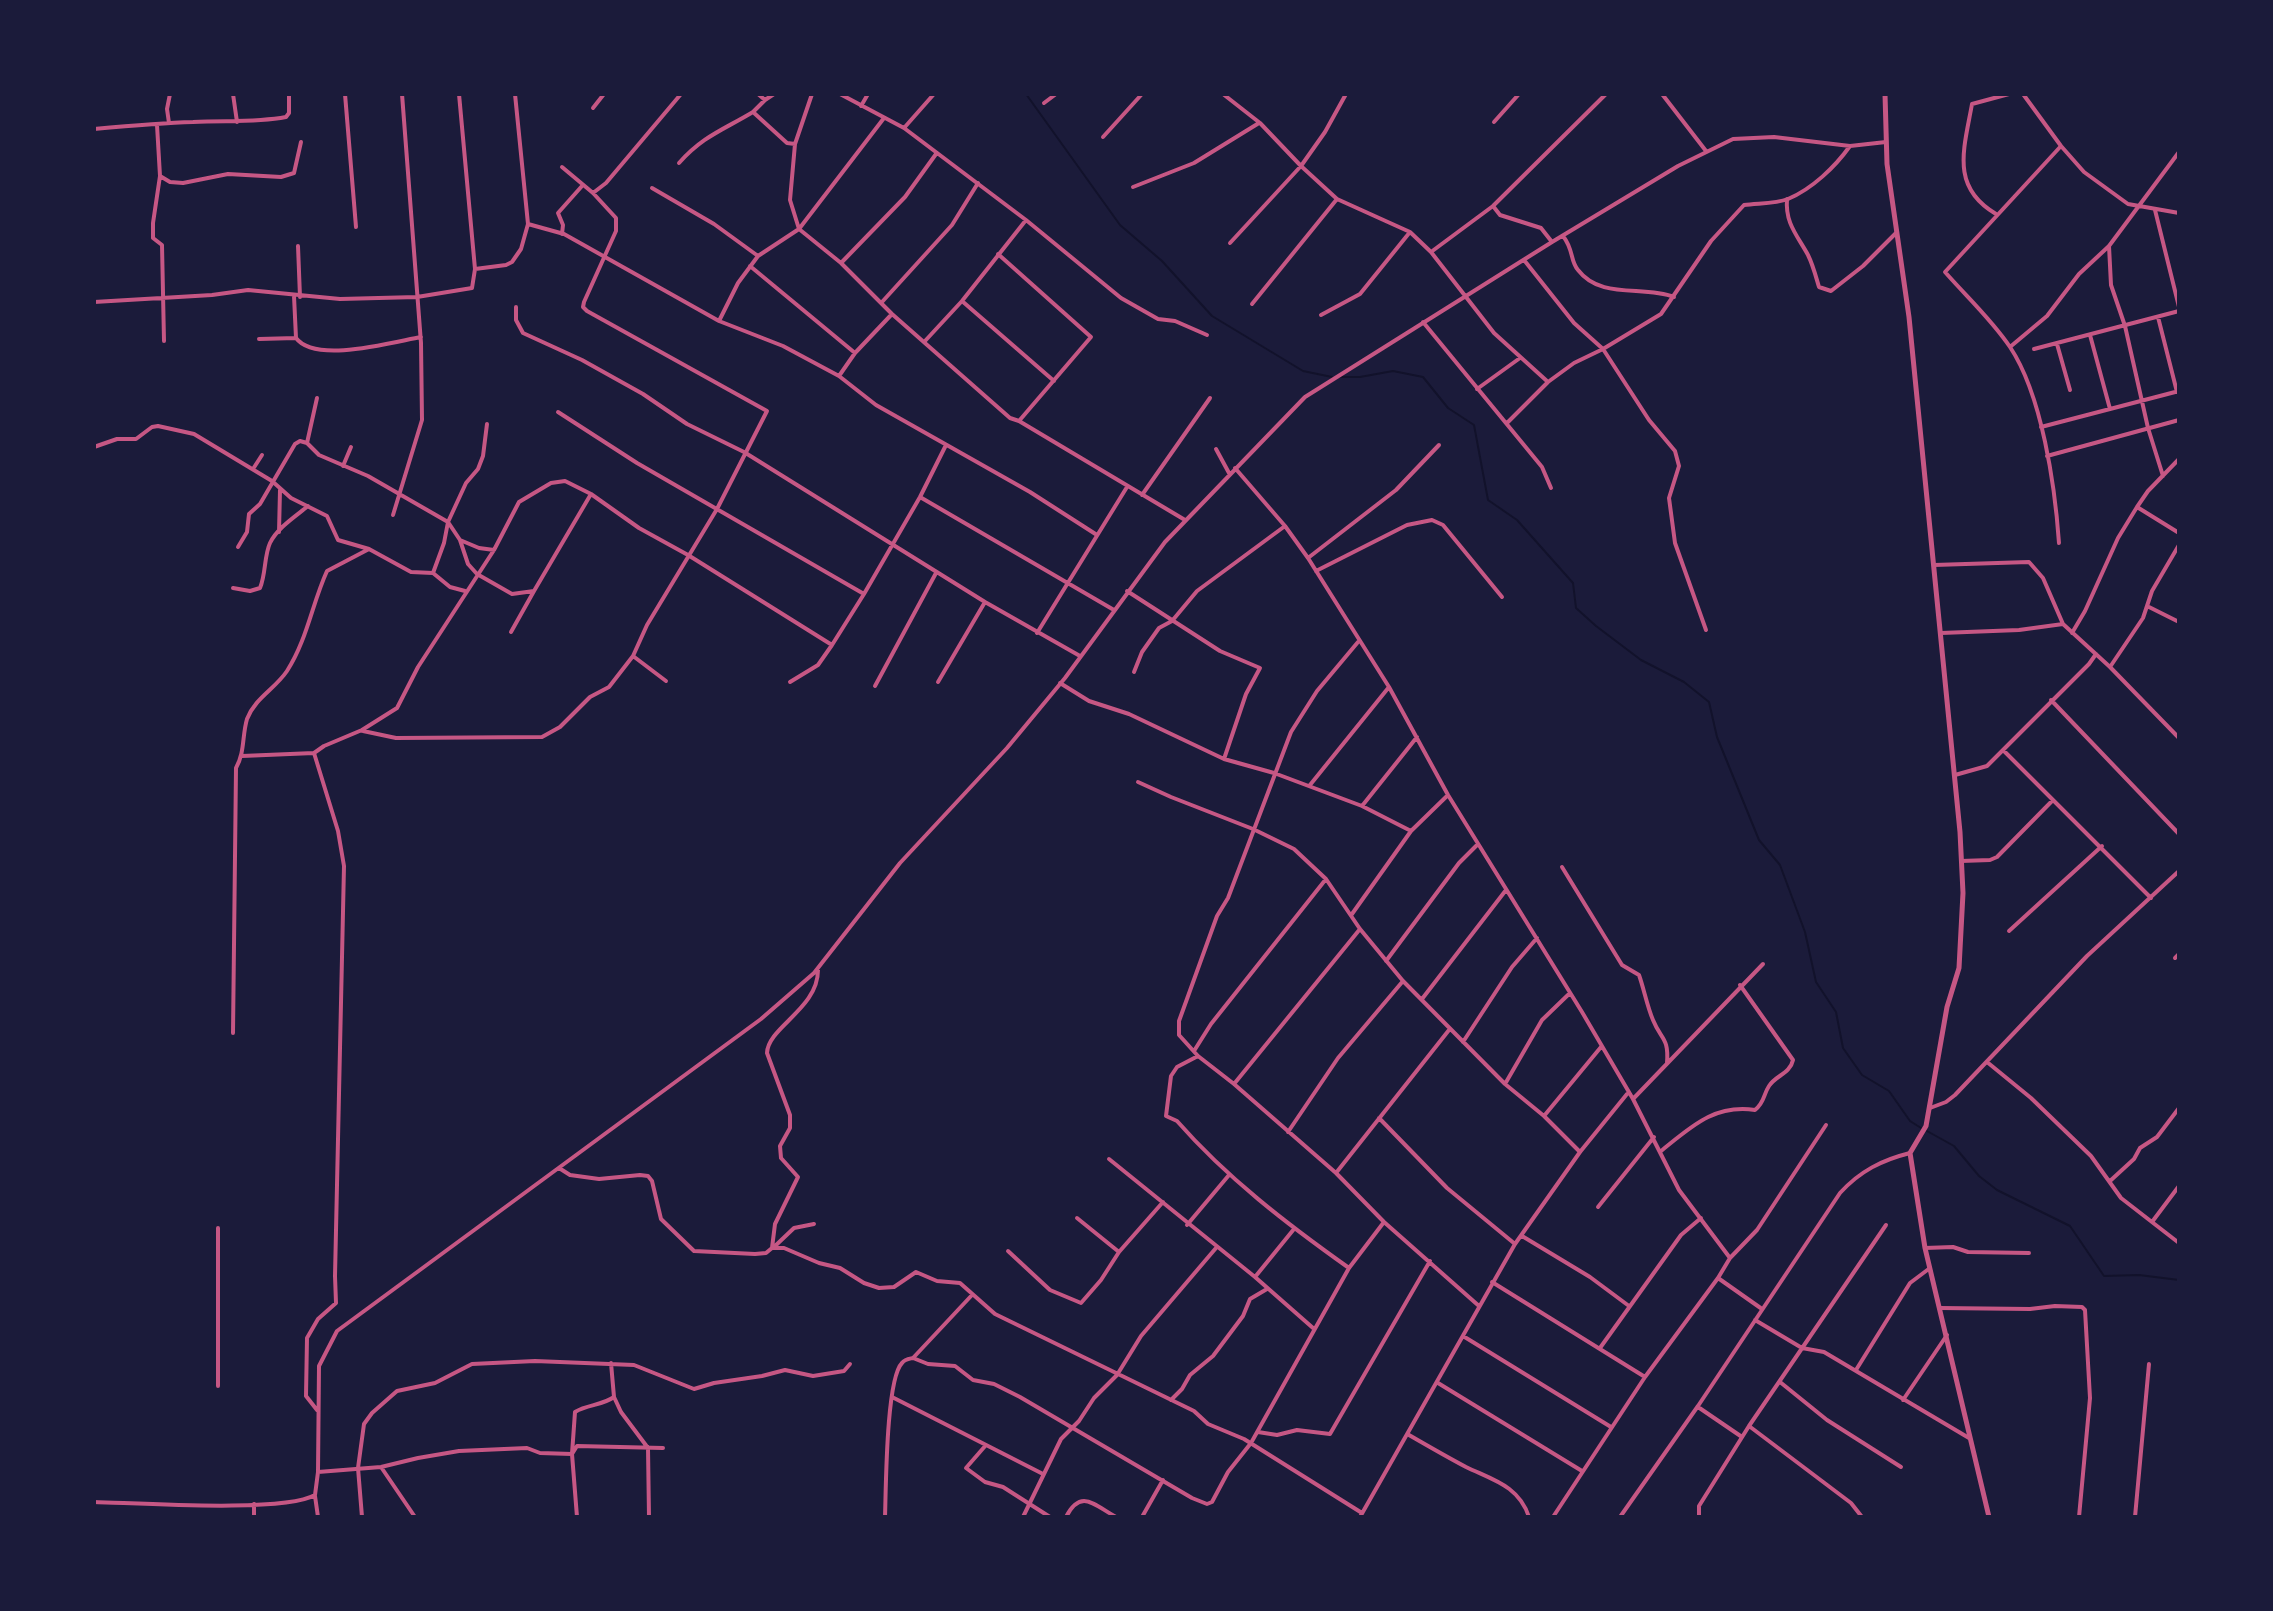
<!DOCTYPE html>
<style>
body{margin:0}
#map{position:relative;width:2273px;height:1611px;overflow:hidden;background:#1b1b3a;font-family:Signika,sans-serif}
canvas{display:block}
.frame{position:absolute;inset:0;border:96px solid #1b1b3a;pointer-events:none}
</style>
<div id="map">
<canvas width="2273" height="1611"></canvas>
<div class="frame"></div>
</div>
<script>
const ctx = document.querySelector('canvas').getContext('2d');
ctx.lineJoin = 'round';
function strokePath(path, color, width, dash) { ctx.strokeStyle = color; ctx.lineWidth = width; ctx.lineCap = dash ? 'butt' : 'round'; ctx.setLineDash(dash || []); ctx.stroke(path); }
strokePath(new Path2D(`
 M1026,94L1120,225L1162,261L1212,316L1303,371L1332,377
 M1338,377H1360L1393,371L1423,377L1448,408L1474,425L1488,500L1517,520L1573,583L1576,608L1596,626L1641,660L1684,682L1709,702L1717,737L1759,840L1780,865L1805,932L1816,982L1836,1012L1843,1048L1862,1075L1889,1091L1910,1121L1921,1128
 M1927,1131L1954,1146L1979,1176L1997,1190L2070,1226L2104,1276L2139,1275L2179,1280`), '#12122b', 2);
strokePath(new Path2D(`
 M233,94L237,122
 M345,94L356,227
 M758,94L765,100L774,94
 M840,94L904,128L1026,220L1121,298L1158,319L1175,321L1207,335
 M1223,94L1260,123L1301,166L1337,199L1410,232L1431,252L1494,333L1548,382L1574,363L1603,349L1661,314L1711,241L1744,205C1757,203 1775,204 1788,199C1812,189 1835,167 1850,146
 M1662,94L1706,151
 M2023,94L2061,146L2084,172L2128,204L2179,213
 M765,100L753,112L787,143L795,144L812,94
 M1044,103L1056,94
 M861,106L868,94
 M593,108L604,94
 M1494,122L1519,94
 M169,123L167,109L170,94
 M157,125L160,176L153,223V238L162,245L164,341
 M904,128L934,94
 M94,129C127,126 160,123 193,122C225,120 254,123 286,117L289,113V94
 M1103,137L1142,94
 M795,144L790,200L799,229L841,263L892,314L1010,418L1019,421L1091,337L998,254
 M679,163C703,136 723,130 753,112
 M160,176L170,182L183,183L228,174L281,177L294,173L301,142
 M1133,187L1194,163L1259,123
 M652,188L714,224L758,256
 M593,193L606,183L681,94
 M1787,199C1785,223 1797,235 1808,255C1813,265 1816,277 1819,287L1831,291L1863,266L1896,233
 M1493,206L1500,215L1541,228L1552,242
 M2155,210L2179,307
 M1996,214C1950,187 1964,149 1972,104L2009,94
 M528,224L564,234L719,321L783,346L839,376L876,405L1030,492L1097,535
 M562,234L563,225L558,213L582,186
 M1563,236C1574,250 1570,261 1578,270C1601,300 1643,285 1674,297
 M1230,243L1301,166L1325,132L1346,94
 M298,246L300,297
 M2109,246L2111,285L2125,326L2148,428L2163,476
 M1431,252L1493,206L1606,94
 M1524,260L1574,323L1603,349L1649,420L1675,451L1679,466L1669,498L1675,543L1706,630
 M841,263L905,197L936,154
 M750,266L855,353
 M475,269L506,265L512,262L521,249L528,224L515,94
 M294,296L296,338C315,364 393,342 421,337
 M962,301L1054,381
 M94,302L212,295L248,290L340,299L417,297L472,288L475,269L459,94
 M882,302L952,225L978,183
 M1252,304L1337,199
 M516,307V320L523,333L582,360L643,394L687,424L744,452L985,602L1080,656
 M1321,315L1360,294L1410,232
 M2158,317L2177,392
 M719,321L738,283L758,256L799,229L884,118
 M1423,322L1542,467L1551,488
 M2090,335L2110,409
 M259,339L296,338
 M925,341L962,301L1026,220
 M2057,344L2070,390
 M2010,347L2047,316L2079,274L2109,246L2179,152
 M2034,349L2179,311
 M839,376L855,353L892,314
 M1477,389L1520,358
 M558,412L637,463L864,594
 M1019,421L1185,520
 M1507,423L1548,382
 M2041,427L2179,391
 M307,443L317,398
 M94,447L117,439H136L152,427L158,426L194,434L272,481L291,498L327,516L338,540L369,549L411,572L433,573L450,587L465,591
 M1216,449L1229,473
 M2047,456L2179,420
 M343,466L351,447
 M1235,468L1285,526L1308,558L1389,687L1448,795L1582,1012L1633,1099L1679,1190L1730,1258
 M253,469L262,455
 M1142,495L1210,398
 M920,497L1114,610
 M2137,507L2179,533
 M393,515L422,420L421,343L402,94
 M279,532L280,490
 M460,540L468,564L477,574L512,594L534,591L591,494
 M2059,543C2055,486 2042,395 2010,347C1992,320 1966,296 1945,272L2061,146
 M238,547L247,532L249,514L260,504L295,444L300,441L307,443L319,455L368,476L448,522L460,540L479,548L494,550
 M1308,558L1396,490L1439,445
 M1934,565L2029,562L2043,578L2063,624L2110,667L2179,738
 M1316,571L1407,525L1432,520L1443,525L1502,597
 M433,573L444,543L448,522L466,483L478,469L483,456L487,424
 M233,588L250,591L260,588C266,574 264,556 270,543C277,528 296,516 308,506
 M1127,591L1220,651L1260,668L1246,694L1224,759
 M2149,607L2179,622
 M511,632L534,591
 M1037,633L1127,487
 M1941,633L2019,630L2063,624
 M2072,633L2085,611L2118,538L2137,507L2148,491L2179,459
 M1358,642L1317,691L1291,732L1228,898L1217,916L1179,1021V1035L1198,1056L1234,1084L1336,1173L1384,1222L1479,1306
 M633,656L666,681
 M2110,667L2143,618L2152,591L2179,545
 M1134,672L1142,652L1159,628L1172,621L1197,591L1285,526
 M790,682L818,665L832,645L864,594L920,497L946,445
 M938,682L985,602
 M1060,683L1089,701L1129,714L1224,759L1274,773L1362,806L1411,831
 M875,686L936,573
 M2051,700L2179,834
 M363,731L396,738L542,737L560,727L590,697L609,687L633,656L647,625L717,509L767,411L587,311L583,307L584,302L616,231V218L593,193L562,167
 M2004,751L2151,898
 M242,756L314,753
 M1955,775L1987,766L2089,664L2096,654
 M1138,782L1171,797L1253,829L1294,849L1326,879L1360,929L1403,981L1505,1084L1544,1116L1580,1152
 M1310,785L1389,687
 M1362,806L1417,737
 M1961,861L1990,860L1997,857L2053,800
 M1562,867L1622,965L1639,975C1644,989 1647,1006 1653,1020C1661,1040 1669,1037 1667,1063
 M1352,914L1411,831L1448,795
 M2009,931L2102,846
 M2175,958L2179,954
 M1386,961L1459,863L1478,844
 M1422,999L1506,890
 M233,1033L236,768C245,752 242,736 247,719C255,698 275,689 287,671C307,640 312,604 327,571L369,549
 M1463,1042L1512,967L1537,938
 M1194,1051L1211,1024L1326,879
 M1198,1056L1177,1067L1171,1076L1166,1116L1177,1121C1227,1178 1287,1224 1349,1268
 M1987,1062L2031,1098L2091,1156L2121,1198L2179,1243
 M1234,1084L1360,929
 M1505,1084L1542,1020L1570,993
 M1633,1099L1763,964
 M1930,1108L1946,1102L1955,1095L2087,956L2179,871
 M1544,1116L1601,1047
 M1379,1118L1447,1188L1515,1244
 M1288,1132L1338,1058L1403,981
 M1661,1151C1691,1127 1714,1104 1755,1110C1765,1102 1763,1095 1769,1086C1776,1075 1790,1074 1793,1060L1740,985
 M1109,1159L1255,1277L1313,1328
 M559,1168L570,1175L599,1179L640,1175L648,1176L652,1181L661,1219L694,1251L755,1254L766,1253L772,1248H784L819,1263L840,1268L864,1283L879,1288L894,1287L916,1272L937,1281L960,1283L995,1314L1194,1411L1208,1424L1244,1439L1362,1513
 M1336,1173L1449,1030
 M2110,1181L2134,1159L2140,1148L2157,1137L2179,1108
 M1598,1207L1654,1137
 M1077,1218L1119,1252
 M2152,1222L2179,1186
 M1187,1225L1229,1175
 M218,1228V1386
 M1522,1236L1590,1277L1629,1306
 M774,1247L794,1228L814,1224
 M772,1248L775,1224L798,1177L781,1158L780,1146L790,1128V1115L767,1053C768,1027 818,1009 818,970
 M1925,1248L1953,1247L1968,1252L2029,1253
 M1008,1251L1050,1290L1081,1303L1101,1280L1119,1252L1163,1202
 M1255,1277L1294,1229
 M1718,1278L1762,1309
 M1492,1282L1645,1377
 M1940,1308L2030,1309L2055,1306L2082,1307L2085,1310L2090,1398L2079,1517
 M1755,1320L1802,1348L1824,1352L1969,1438
 M1463,1336L1611,1427
 M1600,1348L1681,1235L1701,1218
 M913,1358L928,1364L955,1366L973,1380L994,1384L1020,1397L1192,1498L1207,1504L1212,1502L1228,1472L1251,1443L1349,1268L1384,1222
 M611,1363L614,1397L621,1412L648,1448L649,1517
 M1856,1370L1910,1283L1930,1268
 M1780,1382L1827,1420L1901,1467
 M1438,1383L1582,1471
 M892,1397L1043,1474
 M1171,1400L1182,1389L1190,1375L1213,1356L1243,1316L1250,1299L1267,1289
 M1903,1400L1947,1335
 M1698,1407L1742,1437
 M317,1410L306,1396L307,1338L318,1319L336,1303L335,1276L344,866L338,831L314,753L324,746L362,730L397,708L418,667L494,550L519,502L551,483L565,481L591,494L639,528L688,555L832,645
 M1749,1426L1851,1503L1862,1517
 M1258,1432L1277,1435L1297,1430L1330,1434L1430,1261
 M1409,1435C1428,1446 1447,1457 1466,1467C1493,1480 1519,1486 1529,1517
 M986,1445L966,1468L985,1482L1003,1487L1050,1517
 M381,1467L415,1517
 M318,1472L381,1467L418,1458L459,1451L527,1448L540,1453L572,1454L577,1446L663,1448
 M315,1496L318,1517
 M94,1502C137,1503 284,1513 315,1495L318,1472L319,1366L337,1331L761,1019L814,973L900,863L1007,748L1065,678L1165,542L1305,397L1552,242L1678,166L1733,139L1774,137L1850,146L1886,142
 M254,1517V1504
 M362,1517L358,1468L364,1424L372,1413L397,1391L435,1383L472,1364L535,1361L634,1365L694,1389L714,1383L762,1376L785,1370L813,1376L844,1371L850,1364
 M577,1517L572,1454L575,1412C588,1404 601,1406 614,1397
 M885,1517C886,1490 886,1379 902,1363C905,1359 908,1359 913,1358L972,1295
 M1023,1517L1061,1439L1079,1421L1094,1398L1117,1375L1141,1336L1216,1248
 M1066,1517C1081,1488 1094,1505 1116,1517
 M1142,1517L1163,1480
 M1360,1517L1515,1244L1580,1152L1627,1094
 M1553,1517L1645,1377L1718,1278L1730,1258L1757,1230L1826,1125
 M1620,1517L1698,1406L1840,1193C1860,1171 1882,1160 1910,1153
 M1699,1517V1506L1749,1426L1886,1225
 M2135,1517L2149,1364`), '#c65784', 4);
strokePath(new Path2D(`
 M1885,94L1887,164L1909,317L1960,832L1963,893L1959,968L1947,1007L1926,1126L1910,1153L1925,1248L1989,1517`), '#c65784', 5);
</script>
